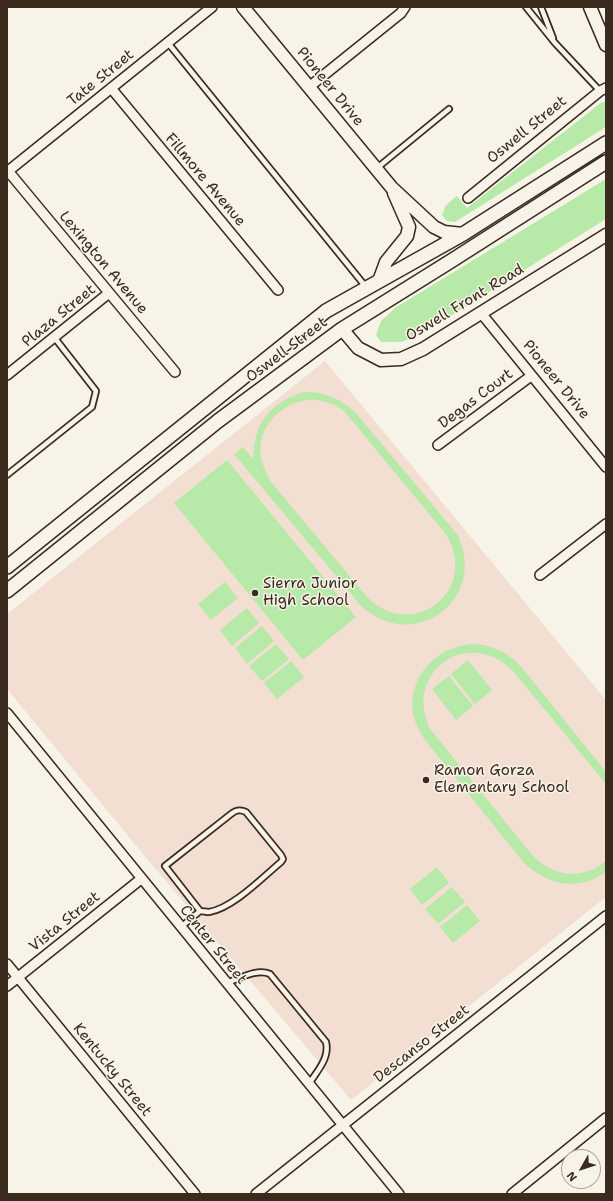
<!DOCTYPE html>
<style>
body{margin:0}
#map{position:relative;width:613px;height:1201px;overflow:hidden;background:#f7f3e8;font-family:"Shantell Sans",sans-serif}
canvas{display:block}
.frame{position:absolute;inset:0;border:8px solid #3b2a1e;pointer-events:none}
.north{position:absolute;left:561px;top:1149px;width:40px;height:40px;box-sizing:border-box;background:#f7f3e8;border:1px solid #aca397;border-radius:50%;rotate:231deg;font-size:11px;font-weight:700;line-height:16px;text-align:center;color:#3b2a1e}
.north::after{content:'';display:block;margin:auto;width:14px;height:18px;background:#3b2a1e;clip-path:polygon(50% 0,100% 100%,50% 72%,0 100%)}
</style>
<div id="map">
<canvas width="613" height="1201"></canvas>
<div class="frame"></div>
<div class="north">N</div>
</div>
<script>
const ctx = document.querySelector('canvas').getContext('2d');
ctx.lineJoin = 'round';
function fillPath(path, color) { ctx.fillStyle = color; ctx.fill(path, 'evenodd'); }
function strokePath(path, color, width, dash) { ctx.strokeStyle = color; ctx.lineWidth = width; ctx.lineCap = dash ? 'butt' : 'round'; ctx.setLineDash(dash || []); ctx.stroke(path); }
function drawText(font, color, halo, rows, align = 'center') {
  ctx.font = font + ' "Shantell Sans",sans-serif'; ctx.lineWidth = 3; ctx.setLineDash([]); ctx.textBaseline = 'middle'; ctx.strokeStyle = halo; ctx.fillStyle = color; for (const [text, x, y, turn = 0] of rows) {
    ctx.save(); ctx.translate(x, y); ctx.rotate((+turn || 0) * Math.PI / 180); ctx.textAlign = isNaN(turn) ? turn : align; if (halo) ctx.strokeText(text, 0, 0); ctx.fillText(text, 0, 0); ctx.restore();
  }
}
fillPath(new Path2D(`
 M325,361L606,700V897L351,1100L148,860L7,689V614Z`), '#f2dfd2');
fillPath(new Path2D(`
 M602,102H606V127L455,222L447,221L442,215L446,205L457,196L467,208Z
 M606,179V219L420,335L401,342H381L376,335L381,321L395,308Z
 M303,392C324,391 340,398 355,412L457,534C489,598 416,654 362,607L234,454L243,447L253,459C255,421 268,405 303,392ZM307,400C321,399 332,403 344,411L445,533C481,588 415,643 368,598L271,482C267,474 262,465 261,456C257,427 280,404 307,400Z
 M227,460L356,617L303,660L174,503Z
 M225,582L238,598L211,620L198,604Z
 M247,608L259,623L232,646L220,630Z
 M262,626L274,641L247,664L235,648Z
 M276,644L289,659L262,681L249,666Z
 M471,644C490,644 505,651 519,664L606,772V784L513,671C468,626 403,672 430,729L533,856C555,877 581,881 606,861V872C578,892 548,885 524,863L425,740C421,734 418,728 415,721C404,681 433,648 471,644Z
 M468,660L492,690L475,704L451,674Z
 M291,661L304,677L277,699L264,683Z
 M449,676L473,706L456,720L432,689Z
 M437,867L449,883L422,905L410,889Z
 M452,887L465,902L438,924L425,909Z
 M467,905L480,921L453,943L440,927Z`), '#b7e9a9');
const service = new Path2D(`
 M526,7L555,43L600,91
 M541,7L553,38
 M168,43L366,287
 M377,168L449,109
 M7,475L92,407L96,391L54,337
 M181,927L200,911C203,911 206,912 209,912C233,908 263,877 281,862L283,859L281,855L246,812C240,809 236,810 231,814L165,866L200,911
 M226,983C239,979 257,968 270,974L326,1042C330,1058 317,1071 309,1084`);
const minor = new Path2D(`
 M309,87L401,13L405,7
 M111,88L278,290
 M8,171L175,372
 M7,172L212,7
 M468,198L600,91L606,88
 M481,313L606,467
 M7,375L109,293
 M438,445L531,376
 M540,575L606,524
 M7,713L399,1194
 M7,964L195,1194
 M7,986L141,879
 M256,1194L606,916
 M512,1194L606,1118`);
const tertiary = new Path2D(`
 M243,7L392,188L434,227L444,232L463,234
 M590,7L606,45
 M379,281L386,262L407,236L409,227L394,193
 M342,329L358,348L381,360L401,359L423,349L606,235`);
const secondary = new Path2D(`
 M7,567L326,311L463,234L606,143
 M7,591L218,421L342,329L451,261L606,162`);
strokePath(service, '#3b2a1e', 8);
strokePath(minor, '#3b2a1e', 12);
strokePath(tertiary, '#3b2a1e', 15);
strokePath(secondary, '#3b2a1e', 16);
strokePath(service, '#f7f3e8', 4.5);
strokePath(minor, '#f7f3e8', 9);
strokePath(tertiary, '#f7f3e8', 12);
strokePath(secondary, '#f7f3e8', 13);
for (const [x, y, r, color] of [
 [255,593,4,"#3b2a1e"],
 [426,780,4,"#3b2a1e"]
]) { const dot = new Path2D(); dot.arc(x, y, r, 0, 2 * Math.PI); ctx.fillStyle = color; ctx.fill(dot); strokePath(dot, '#f7f3e8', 1.5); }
drawText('15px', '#3b2a1e', '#f7f3e8', [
 ["Tate Street",101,78,-39],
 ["Pioneer Drive",330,87,51],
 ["Oswell Street",527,130,-39],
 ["Fillmore Avenue",205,180,50],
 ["Lexington Avenue",103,263,50],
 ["Oswell Front Road",465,303,-31],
 ["Plaza Street",59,316,-39],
 ["Oswell Street",287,350,-37],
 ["Pioneer Drive",556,380,51],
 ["Degas Court",476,399,-37],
 ["Vista Street",65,922,-39],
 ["Center Street",213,945,51],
 ["Descanso Street",422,1044,-38],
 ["Kentucky Street",112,1070,51]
]);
drawText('15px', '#3b2a1e', '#f7f3e8', [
 ["Sierra Junior",263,584],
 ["High School",263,601],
 ["Ramon Gorza",434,771],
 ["Elementary School",434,788]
], 'left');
</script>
